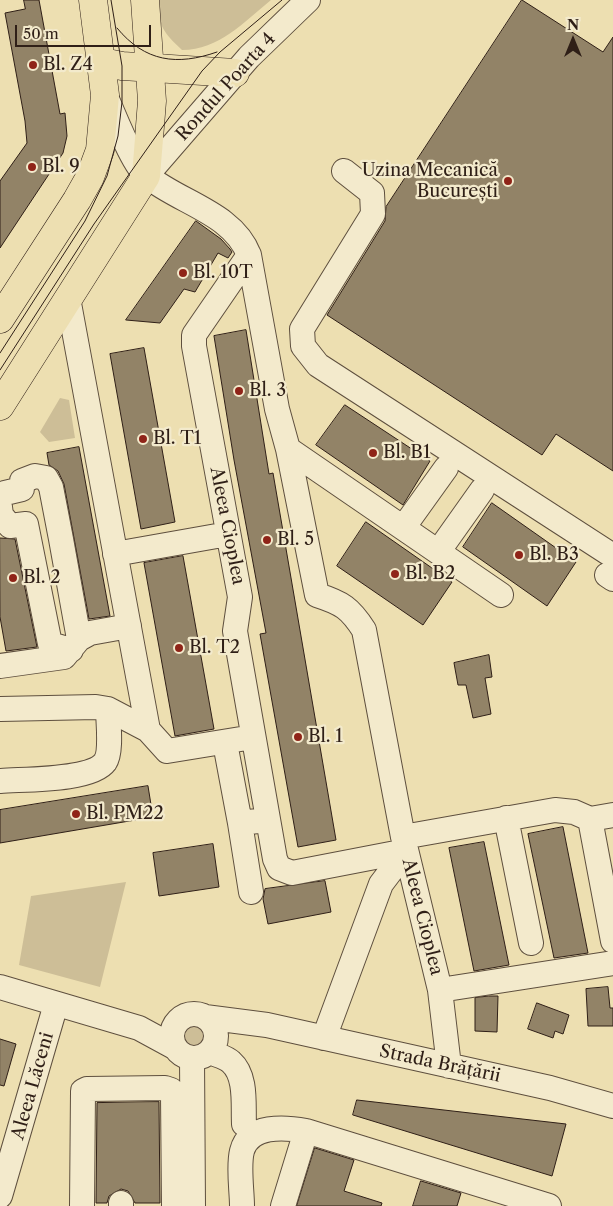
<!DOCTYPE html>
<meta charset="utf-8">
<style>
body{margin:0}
#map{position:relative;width:613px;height:1206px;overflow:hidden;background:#eddfb1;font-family:"Libre Caslon Text",serif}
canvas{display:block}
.north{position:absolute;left:548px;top:15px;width:50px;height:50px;-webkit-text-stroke:4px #f3eacc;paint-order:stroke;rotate:0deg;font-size:14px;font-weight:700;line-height:20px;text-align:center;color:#2f1f17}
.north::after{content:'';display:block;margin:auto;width:18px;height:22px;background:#2f1f17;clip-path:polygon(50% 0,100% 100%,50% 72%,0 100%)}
.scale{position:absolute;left:15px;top:25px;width:136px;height:22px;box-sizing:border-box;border:2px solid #2f1f17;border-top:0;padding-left:6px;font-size:15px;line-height:18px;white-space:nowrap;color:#2f1f17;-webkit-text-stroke:4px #f3eacc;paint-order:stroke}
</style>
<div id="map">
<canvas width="613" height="1206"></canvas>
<div class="north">N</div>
<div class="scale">50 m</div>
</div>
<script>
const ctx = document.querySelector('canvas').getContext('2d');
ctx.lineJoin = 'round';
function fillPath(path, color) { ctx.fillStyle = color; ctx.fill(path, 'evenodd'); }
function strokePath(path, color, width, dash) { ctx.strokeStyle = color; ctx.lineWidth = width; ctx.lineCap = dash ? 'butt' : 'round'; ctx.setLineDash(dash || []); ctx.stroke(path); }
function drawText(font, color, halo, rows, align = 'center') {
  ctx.font = font + ' "Libre Caslon Text",serif'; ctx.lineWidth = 4.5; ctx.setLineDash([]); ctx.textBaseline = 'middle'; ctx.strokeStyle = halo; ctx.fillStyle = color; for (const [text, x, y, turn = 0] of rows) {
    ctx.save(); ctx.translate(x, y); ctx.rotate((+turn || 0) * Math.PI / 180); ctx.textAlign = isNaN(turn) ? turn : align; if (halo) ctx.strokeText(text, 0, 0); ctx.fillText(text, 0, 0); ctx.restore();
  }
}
fillPath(new Path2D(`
 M156,0H271C244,22 219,50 182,50C162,31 160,27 156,0Z
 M60,398L69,400L75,438L49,442L40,432Z
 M126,882L100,987L19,965L31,896Z
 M178 1035a16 16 0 1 1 32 0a16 16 0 1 1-32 0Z`), '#cdbe97');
const building = new Path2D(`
 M24,0H39L60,114L65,113L67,136L63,153L0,248V181L27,143L25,121L5,13L25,9Z
 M522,0L603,52L613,37V471L556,434L542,455L327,315L385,221L386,207Z
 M196,221L221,239L230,249L232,252L228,258L218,253L195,292L184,289L160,323L126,320Z
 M246,330L269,474L273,473L336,840L298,847L260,634L266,633L234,460L214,336Z
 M144,348L175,522L141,529L110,354Z
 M345,405L430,461L403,505L316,445Z
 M79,447L110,616L89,619L64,484L58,471L49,465L47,453Z
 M492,503L576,562L547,606L463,547Z
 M366,522L452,582L423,625L337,566Z
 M0,538L15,539L37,647L6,651L0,617Z
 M183,556L214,729L175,736L144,563Z
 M489,655L492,677L485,678L491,714L473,718L466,685H458L454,663Z
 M148,786L153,817L0,843V810Z
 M563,827L588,953L554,958L528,834Z
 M484,842L509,965L474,971L449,848Z
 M213,844L219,887L159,896L153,853Z
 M325,881L331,912L268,924L263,899L265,889Z
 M608,987L610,1008H613V1026H588L586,989Z
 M489,996H498L497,1032L475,1031V998Z
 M537,1003L569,1015L563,1034L555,1031L553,1038L528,1029Z
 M0,1039L16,1044L4,1086L0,1085Z
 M357,1100L496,1116L566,1124L552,1176L353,1115Z
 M159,1102L160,1203H135L128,1191L121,1189L109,1196L107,1203H96L97,1103Z
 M315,1148L354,1160L344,1191L382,1203L381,1206H297Z
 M421,1181L461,1193L457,1206H413Z`);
fillPath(building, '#928367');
strokePath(building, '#2f1f17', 1);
const minor = new Path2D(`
 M105,95C114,114 132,164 147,176C180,203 233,213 249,255L277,409L288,449L317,595C342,603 350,608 364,630L403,837L440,990L449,1066
 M344,171L372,193L373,214L302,329L303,346L318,365L613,556
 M146,176L249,57L308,0
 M249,255L194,335V346L240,597L235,631L275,859L279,868L292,873L406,851
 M68,298L148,730L167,751L253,737
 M288,449L501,595
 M0,496L5,493L22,489V481L35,476L46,478L51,487L61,539L79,639
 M0,507L1,515L10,526L26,524L50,644L71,650
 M403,528L446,468
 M438,552L482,490
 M115,554L228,534
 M607,575L613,579
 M0,666L64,657L79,639L90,633L129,626
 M0,709L96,707L108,709L148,730
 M225,743L240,823
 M0,781C23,779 91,781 105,762C112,752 108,721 108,709
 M506,818L531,943
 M590,819L613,941
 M403,837L555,810L574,812L590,819L613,815
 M251,892L240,823L267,820
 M0,987L139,1028L174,1047
 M440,990L613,963
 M172 1036a22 22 0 1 1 44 0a22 22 0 1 1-44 0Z
 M205,1017L267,1025L550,1088L613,1106
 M324,1038L381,884L406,851
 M210,1052C216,1055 226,1057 231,1062C247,1076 243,1105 244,1124
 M192,1058L193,1206
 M0,1196L56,1004
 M121,1203V1206
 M82,1206L83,1091L87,1089L165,1088L171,1090L173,1095L174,1206
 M242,1206C242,1191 238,1166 242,1151C249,1124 285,1127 306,1131L549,1206
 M283,1206L306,1131`);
const major = new Path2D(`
 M102,62L122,66L235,73
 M0,319L77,200L90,177L100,150L105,95L93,0
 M0,406L146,176L152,101L145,0`);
strokePath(minor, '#5e4f3e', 26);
strokePath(major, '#2f1f17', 29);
strokePath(minor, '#f3eacc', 24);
strokePath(major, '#eddfb1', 28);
strokePath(new Path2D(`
 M117,28C145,62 177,66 217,52
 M0,353L85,221L107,176L118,136L122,102V66L111,0
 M0,370L94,224L202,71L220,52L282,0`), '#2f1f17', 1);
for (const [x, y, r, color] of [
 [33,65,5,"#8f2418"],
 [32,167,5,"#8f2418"],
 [508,181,5,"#8f2418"],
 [183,273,5,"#8f2418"],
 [239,391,5,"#8f2418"],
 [143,439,5,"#8f2418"],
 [373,453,5,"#8f2418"],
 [267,540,5,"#8f2418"],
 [519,555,5,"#8f2418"],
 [395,574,5,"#8f2418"],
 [13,578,5,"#8f2418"],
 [179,648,5,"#8f2418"],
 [298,737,5,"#8f2418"],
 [76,814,5,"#8f2418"]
]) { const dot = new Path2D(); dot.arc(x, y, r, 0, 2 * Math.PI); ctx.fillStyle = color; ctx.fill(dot); strokePath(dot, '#f3eacc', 2); }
drawText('18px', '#2f1f17', '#f3eacc', [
 ["Bl. Z4",43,65],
 ["Bl. 9",42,167],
 ["Uzina Mecanică",498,171,"right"],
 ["București",498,192,"right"],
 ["Bl. 10T",193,273],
 ["Bl. 3",249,391],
 ["Bl. T1",153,439],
 ["Bl. B1",383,453],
 ["Bl. 5",277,540],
 ["Bl. B3",529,555],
 ["Bl. B2",405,574],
 ["Bl. 2",23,578],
 ["Bl. T2",189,648],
 ["Bl. 1",308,737],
 ["Bl. PM22",86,814]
], 'left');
drawText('18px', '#2f1f17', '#f3eacc', [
 ["Rondul Poarta 4",226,87,-48],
 ["Aleea Cioplea",227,526,79],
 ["Aleea Cioplea",422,917,76],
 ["Strada Brățării",440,1064,12],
 ["Aleea Lăceni",33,1086,-74]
]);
</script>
